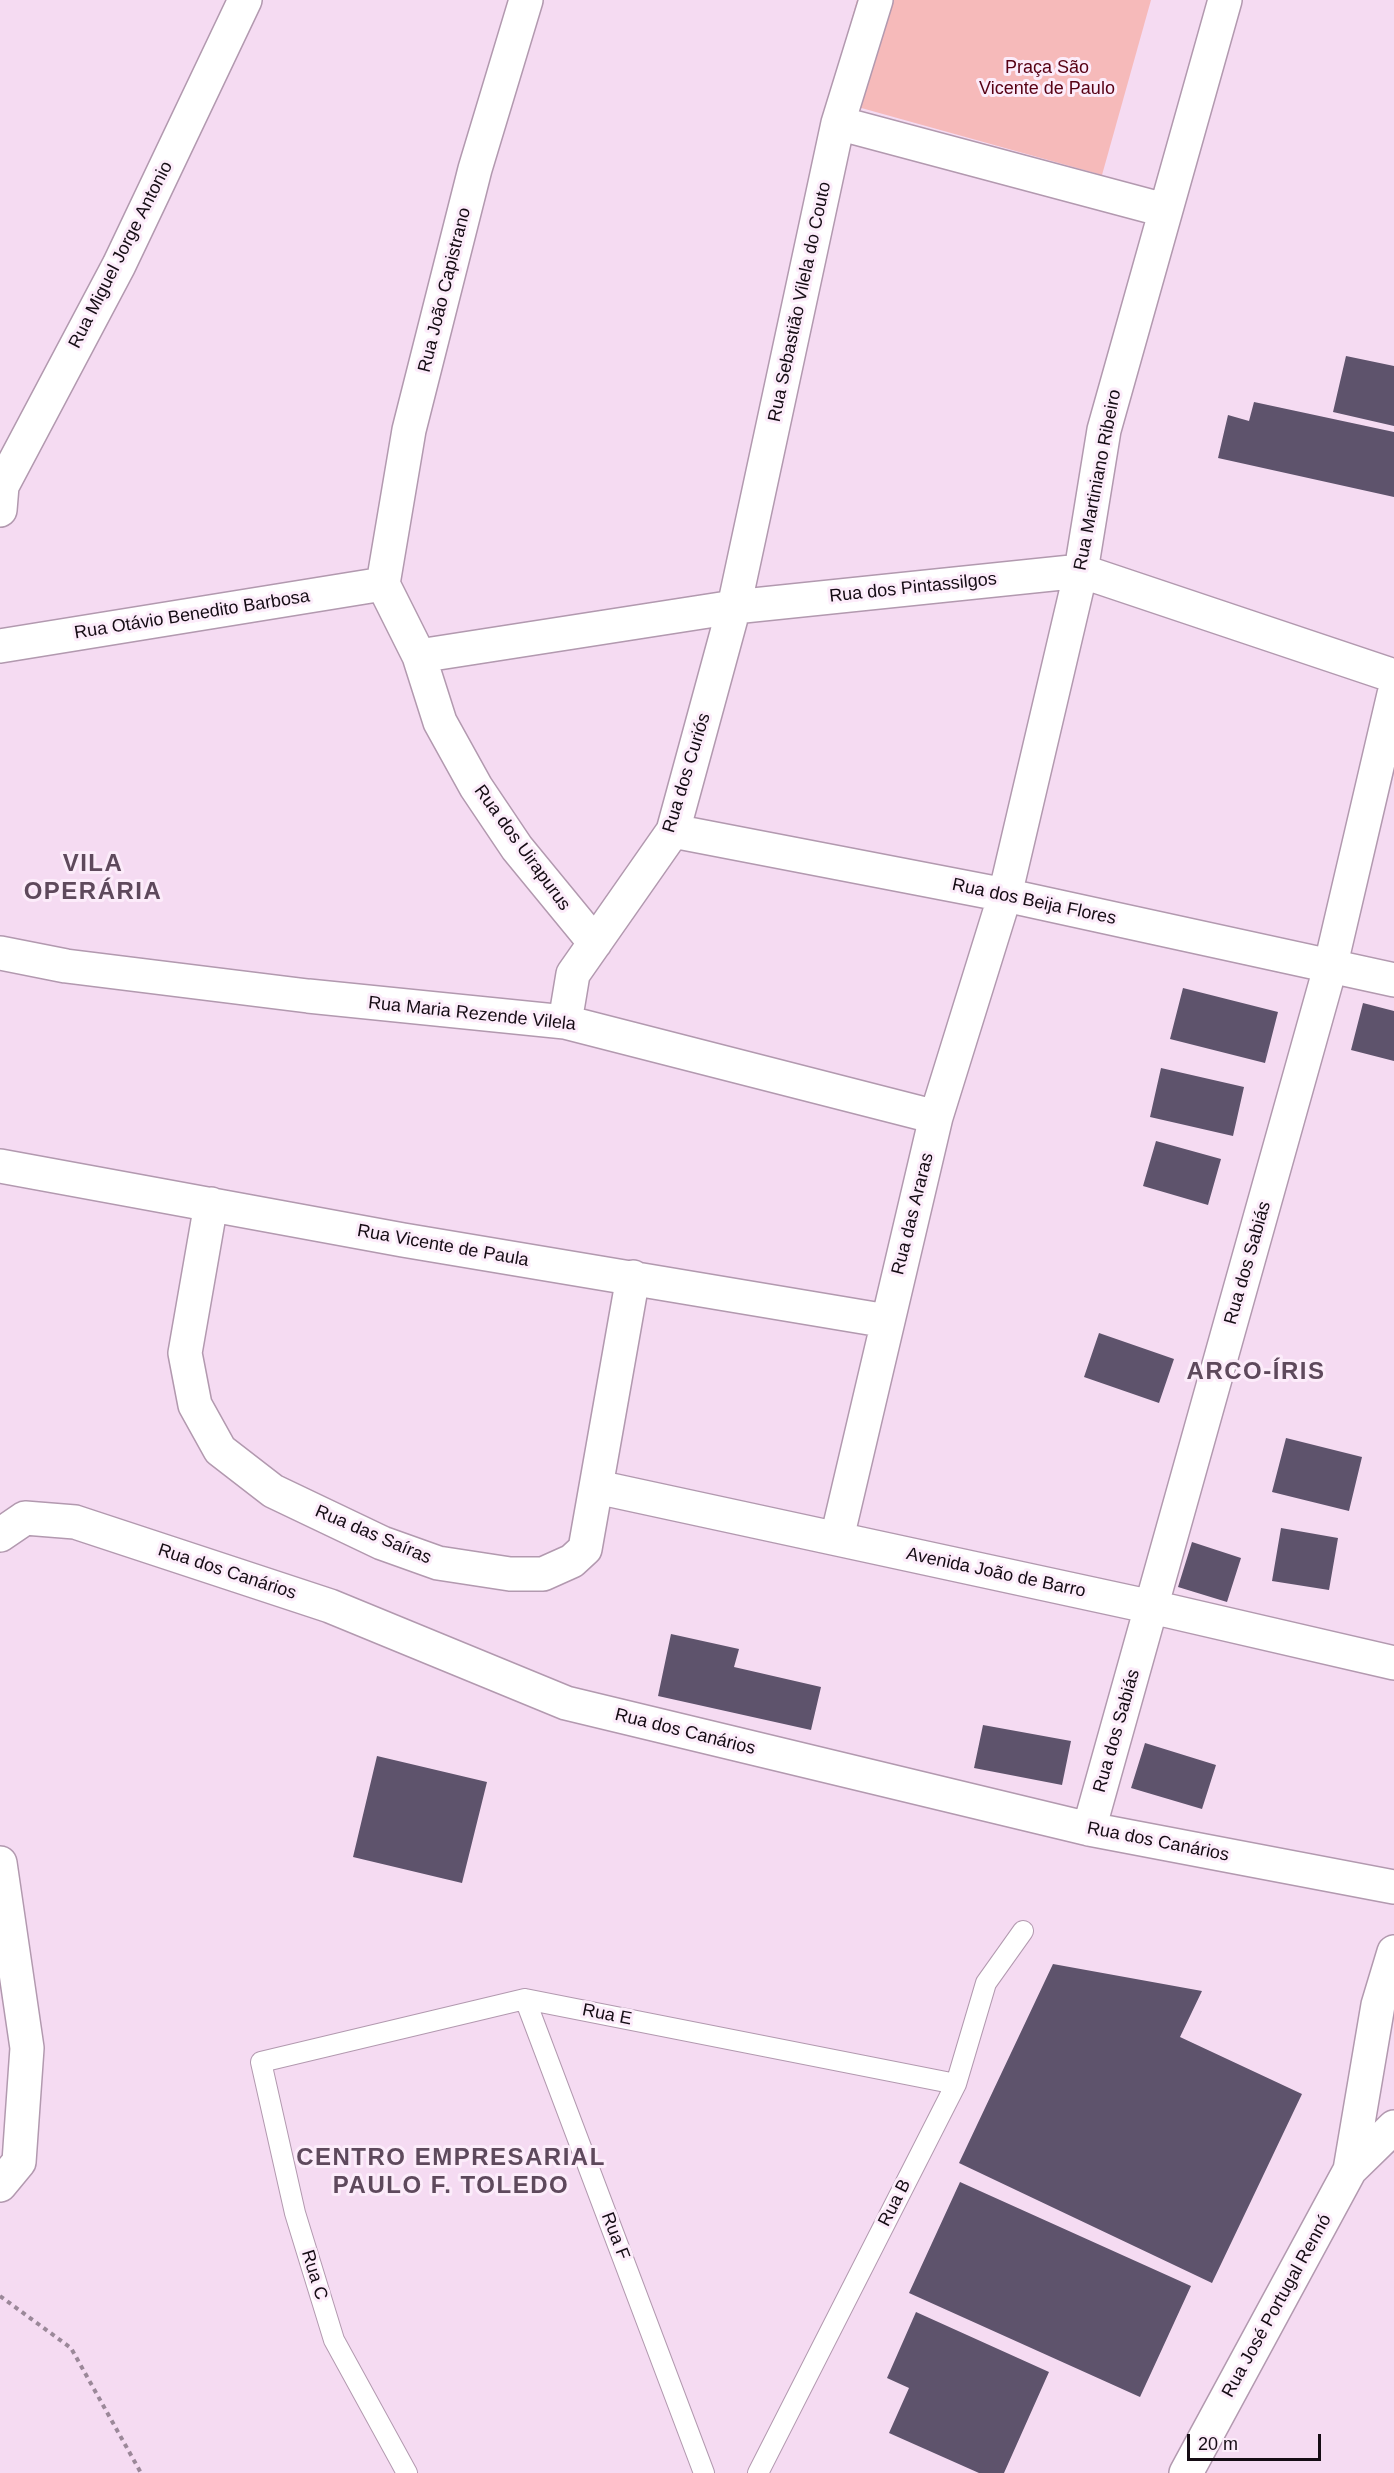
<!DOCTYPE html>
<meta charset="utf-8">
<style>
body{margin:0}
#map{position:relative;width:1394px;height:2473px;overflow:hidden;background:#f5dbf2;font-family:Helvetica,sans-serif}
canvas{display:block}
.scale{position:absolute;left:1187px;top:2434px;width:134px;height:27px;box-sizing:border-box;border:3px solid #150c14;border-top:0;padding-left:8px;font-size:18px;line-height:21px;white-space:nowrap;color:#150c14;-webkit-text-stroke:4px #fcecfa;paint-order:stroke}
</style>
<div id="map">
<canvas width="1394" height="2473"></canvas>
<div class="scale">20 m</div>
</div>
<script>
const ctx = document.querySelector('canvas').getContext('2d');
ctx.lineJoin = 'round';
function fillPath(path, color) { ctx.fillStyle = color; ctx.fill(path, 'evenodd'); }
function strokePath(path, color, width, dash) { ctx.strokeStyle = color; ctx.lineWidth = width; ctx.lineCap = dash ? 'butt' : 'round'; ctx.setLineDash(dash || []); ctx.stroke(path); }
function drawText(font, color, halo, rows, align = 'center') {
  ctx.font = font + ' Helvetica,sans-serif'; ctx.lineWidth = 6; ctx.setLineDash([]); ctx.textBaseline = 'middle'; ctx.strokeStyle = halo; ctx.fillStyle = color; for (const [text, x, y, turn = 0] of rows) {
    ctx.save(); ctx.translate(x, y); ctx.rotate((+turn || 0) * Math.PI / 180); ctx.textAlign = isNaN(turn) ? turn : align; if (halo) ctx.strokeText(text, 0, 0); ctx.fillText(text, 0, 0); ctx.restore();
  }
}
fillPath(new Path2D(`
 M857,0H1151L1102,175L829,99Z`), '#f6baba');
fillPath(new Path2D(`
 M1346,356L1394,366V426L1333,412Z
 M1254,402L1394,432V497L1218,458L1228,415L1249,421Z
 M1183,988L1278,1012L1265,1063L1170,1039Z
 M1363,1003L1394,1011V1061L1351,1050Z
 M1161,1068L1244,1087L1233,1136L1150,1117Z
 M1156,1141L1221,1159L1208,1205L1143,1186Z
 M1099,1333L1174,1359L1159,1403L1084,1377Z
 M1286,1438L1362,1457L1349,1511L1272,1492Z
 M1281,1528L1338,1538L1329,1590L1272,1581Z
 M1192,1542L1241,1558L1227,1602L1178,1587Z
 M671,1634L739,1649L734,1667L821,1687L811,1730L658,1696Z
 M983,1725L1071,1741L1062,1785L974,1768Z
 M1145,1743L1216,1765L1202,1809L1131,1788Z
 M377,1756L487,1782L462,1883L353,1857Z
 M1053,1964L1202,1991L1180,2037L1302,2094L1212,2283L959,2163Z
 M960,2182L1191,2286L1140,2397L909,2293Z
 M916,2312L1049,2372L1004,2473H979L889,2433L909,2388L887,2378Z`), '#5e536c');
const service = new Path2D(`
 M525,1999L704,2473
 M407,2473L334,2340L295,2213L261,2062L525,1999L956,2084
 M758,2473L956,2084L986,1983L1023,1931`);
const minor = new Path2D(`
 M838,123L1164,210
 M0,510L2,486L119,265L245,0
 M383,584L409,430L475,169L526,0
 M383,584L419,656L440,722L476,787L517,848L595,943
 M0,646L383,584
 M419,656L734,607L1081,571L1394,676
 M673,831L1005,895L1394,980
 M0,953L66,966L308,996L565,1022L936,1117
 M565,1022L573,974L673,831L734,607L838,123L876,0
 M0,1166L403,1240L887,1321
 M211,1204L185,1353L195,1405L220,1450L273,1491L382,1543L438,1563L510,1574H543L572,1561L585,1549L633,1277
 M597,1487L1152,1607L1394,1663
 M0,1535L25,1518L75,1522L330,1606L566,1703L1089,1829L1394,1887
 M837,1538L936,1117L1005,895L1081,571L1104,430L1225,0
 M1089,1829L1330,968L1394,694
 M0,1863L27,2048L19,2162L0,2185
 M1350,2170L1378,2005L1394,1952
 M1186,2473L1350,2170L1394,2127`);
strokePath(service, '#b299af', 22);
strokePath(minor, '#b299af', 36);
strokePath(new Path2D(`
 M0,2296L71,2348L141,2473`), '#9b8899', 4, [4.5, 4.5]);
strokePath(service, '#fff', 20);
strokePath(minor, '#fff', 33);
drawText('18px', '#570114', '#fcecfa', [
 ["Praça São",1047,68],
 ["Vicente de Paulo",1047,89]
]);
drawText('18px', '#150c14', '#fcecfa', [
 ["Rua Miguel Jorge Antonio",121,255,-63],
 ["Rua João Capistrano",445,290,-76],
 ["Rua Sebastião Vilela do Couto",800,302,-78],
 ["Rua Martiniano Ribeiro",1098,480,-79],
 ["Rua dos Pintassilgos",913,588,-6],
 ["Rua Otávio Benedito Barbosa",192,615,-9],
 ["Rua dos Curiós",687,773,-73],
 ["Rua dos Uirapurus",522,848,54],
 ["Rua dos Beija Flores",1034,902,12],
 ["Rua Maria Rezende Vilela",472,1014,6],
 ["Rua das Araras",913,1214,-76],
 ["Rua Vicente de Paula",443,1246,10],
 ["Rua dos Sabiás",1248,1263,-74],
 ["Rua das Saíras",373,1535,23],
 ["Rua dos Canários",227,1572,18],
 ["Avenida João de Barro",996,1573,12],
 ["Rua dos Sabiás",1117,1731,-74],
 ["Rua dos Canários",685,1732,14],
 ["Rua dos Canários",1158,1842,11],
 ["Rua E",607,2015,11],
 ["Rua B",895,2203,-63],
 ["Rua F",615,2236,69],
 ["Rua C",314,2275,73],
 ["Rua José Portugal Rennó",1277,2306,-61]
]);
ctx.letterSpacing = '1.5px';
drawText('bold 24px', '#5e495c', '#fcecfa', [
 ["VILA",93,864],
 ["OPERÁRIA",93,892],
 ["ARCO-ÍRIS",1256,1372],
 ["CENTRO EMPRESARIAL",451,2158],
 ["PAULO F. TOLEDO",451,2186]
]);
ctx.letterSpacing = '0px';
</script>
